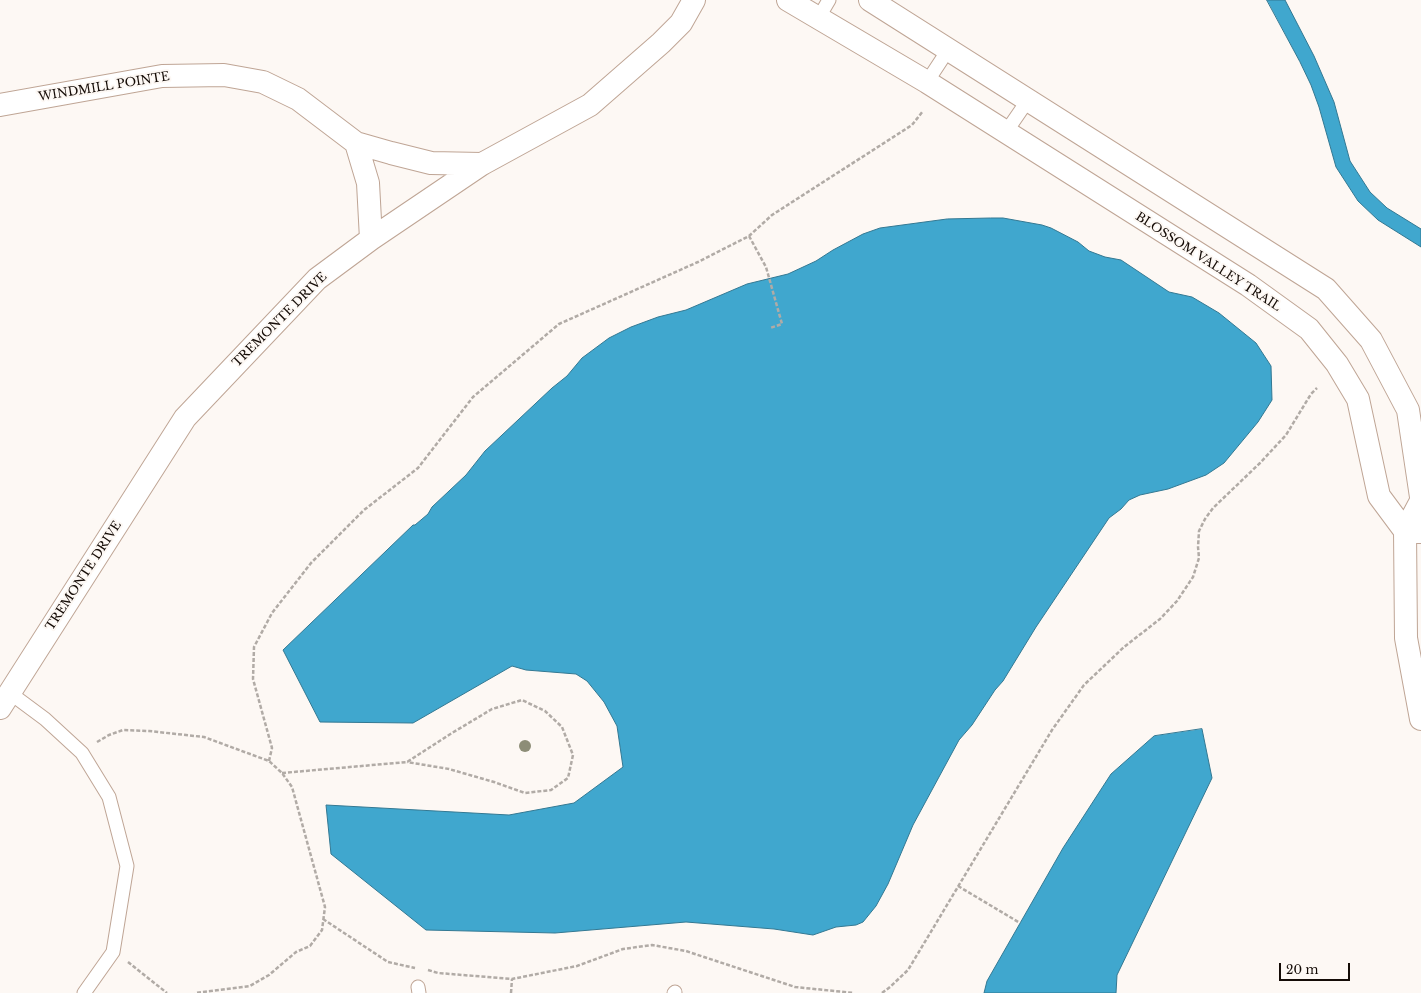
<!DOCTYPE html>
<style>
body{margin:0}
#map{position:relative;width:1421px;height:993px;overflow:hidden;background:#fdf8f4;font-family:"Libre Baskerville",serif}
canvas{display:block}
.scale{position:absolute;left:1279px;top:963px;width:71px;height:18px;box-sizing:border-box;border:2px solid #140b06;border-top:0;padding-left:5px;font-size:12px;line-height:14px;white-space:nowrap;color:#140b06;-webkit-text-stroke:3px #fdf8f4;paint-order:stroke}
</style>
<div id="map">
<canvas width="1421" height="993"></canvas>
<div class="scale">20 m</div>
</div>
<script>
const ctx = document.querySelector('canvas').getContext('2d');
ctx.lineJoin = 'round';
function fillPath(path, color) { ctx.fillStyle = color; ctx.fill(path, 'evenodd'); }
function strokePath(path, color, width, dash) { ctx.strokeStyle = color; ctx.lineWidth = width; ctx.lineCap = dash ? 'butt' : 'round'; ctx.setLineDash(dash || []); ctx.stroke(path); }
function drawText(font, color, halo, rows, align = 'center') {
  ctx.font = font + ' "Libre Baskerville",serif'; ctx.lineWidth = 4; ctx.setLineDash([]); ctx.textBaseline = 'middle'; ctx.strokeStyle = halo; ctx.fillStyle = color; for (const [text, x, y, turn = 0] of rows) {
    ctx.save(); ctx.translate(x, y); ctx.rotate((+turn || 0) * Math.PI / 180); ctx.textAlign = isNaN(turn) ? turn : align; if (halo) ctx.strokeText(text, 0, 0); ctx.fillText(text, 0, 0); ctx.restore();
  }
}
const water = new Path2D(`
 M1267,0H1285L1314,56L1334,102L1350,161L1370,192L1387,208L1421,229V247L1378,220L1358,201L1336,167L1319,107L1311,85L1300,62Z
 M991,218H1003L1042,225L1051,228L1078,242L1089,251L1105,257L1121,260L1169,292L1192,297L1219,313L1256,343L1271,366L1272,400L1258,422L1224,463L1206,475L1168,489L1140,495L1129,500L1121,509L1109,518L1036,627L1003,681L995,690L972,725L959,740L913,825L888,884L876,906L863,922L856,925L836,927L813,935L774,929L686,922L555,933L426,930L331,854L326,805L509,815L574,803L623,767L617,726L604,702L587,681L576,674L526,670L512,666L413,723L320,722L283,650L413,525H415L428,514L432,507L466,475L485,451L552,388L567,376L582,358L609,338L631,327L658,317L686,310L747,284L788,274L816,261L833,250L863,234L880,228L947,219Z
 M1202,729L1212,778L1117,975L1116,993H984L987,981L1063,848L1111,774L1154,736Z`);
fillPath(water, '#40a7ce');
strokePath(water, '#337892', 1);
const service = new Path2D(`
 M819,17L829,0
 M927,82L948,50
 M1006,132L1028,100
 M10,693L45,719L82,753L109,797L127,866L113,952L84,993
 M418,987L419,993
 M674,993L675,992`);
const minor = new Path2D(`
 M788,0L927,82L1248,285L1309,329L1337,364L1358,399L1379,496L1405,531L1421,501
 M870,0L1326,289L1371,340L1408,410L1421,497
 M0,105L162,76L224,75L263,82L298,99L356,143L391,153L431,163L482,164
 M356,143L368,183L371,239
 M1420,532L1405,531L1406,638L1421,719
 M0,708L185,418L317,279L371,239L482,164L590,105L661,43L681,23L694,0`);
strokePath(service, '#bfa595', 15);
strokePath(minor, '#bfa595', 24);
strokePath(new Path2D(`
 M749,236L766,267L782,324L770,328
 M97,742L109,735L123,730L149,731L204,737L269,761L282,773L292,787L325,907L322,930L310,946L296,952L269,975L250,986L195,993
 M269,761L272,748L253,679L254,647L272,613L311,563L364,510L418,468L473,397L559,324L698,262L749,236L772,215L912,125L923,111
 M282,773L407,762L452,733L492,709L522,700L545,711L562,727L573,755L568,778L551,790L525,793L494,782L449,769L407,762
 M958,886L1020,923
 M323,919L388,962L415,968
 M128,962L167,993
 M428,970L438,973L512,979L577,966L623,949L652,945L686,951L795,987L854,993
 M511,993L512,979
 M882,993L890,987L908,970L1052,730L1084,685L1124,647L1160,619L1177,601L1193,577L1199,558L1198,547L1199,531L1205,519L1213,508L1260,463L1286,435L1311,394L1317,388`), '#b1aba6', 2.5, [4, 2]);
strokePath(service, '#fff', 13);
strokePath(minor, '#fff', 22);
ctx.fillStyle = '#8d8d77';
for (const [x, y] of [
 [525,746]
]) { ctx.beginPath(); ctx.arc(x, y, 6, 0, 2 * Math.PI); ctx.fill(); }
drawText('12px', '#140b06', '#fdf8f4', [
 ["WINDMILL POINTE",104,87,-9],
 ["BLOSSOM VALLEY TRAIL",1208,262,33],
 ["TREMONTE DRIVE",280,320,-45],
 ["TREMONTE DRIVE",84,576,-57]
]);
</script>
